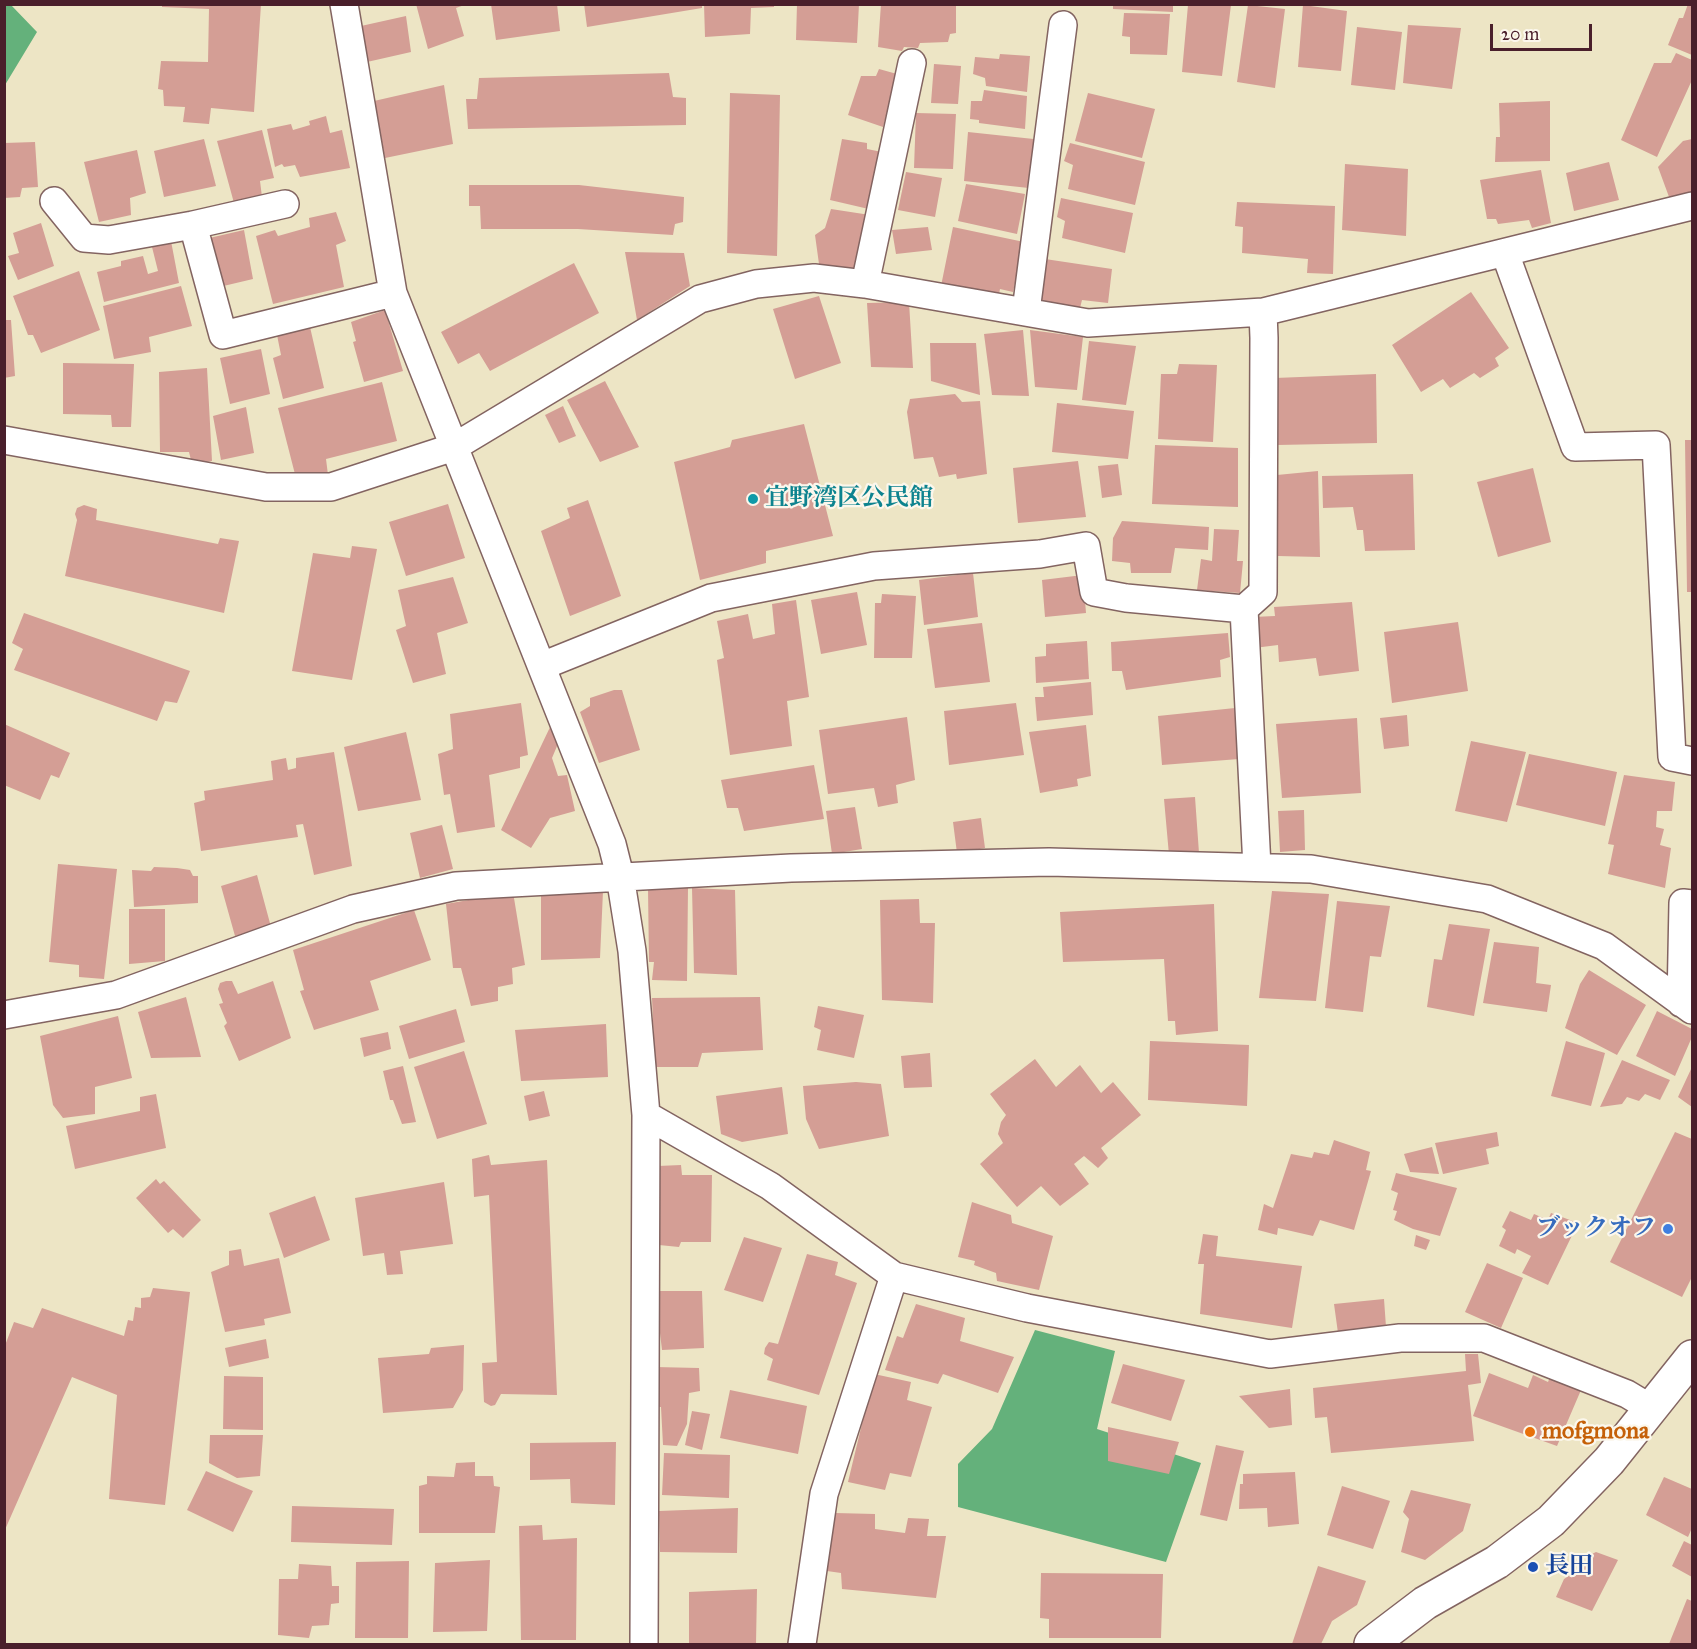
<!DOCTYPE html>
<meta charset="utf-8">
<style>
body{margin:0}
#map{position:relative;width:1697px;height:1649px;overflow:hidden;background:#ede5c5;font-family:"IM FELL Great Primer",serif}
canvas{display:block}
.frame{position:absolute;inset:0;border:6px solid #4a1f2b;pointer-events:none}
.scale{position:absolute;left:1490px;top:24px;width:102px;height:27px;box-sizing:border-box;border:3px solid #4a1f2b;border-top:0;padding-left:8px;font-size:18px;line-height:21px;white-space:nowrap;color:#4a1f2b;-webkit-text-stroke:4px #fbf7ec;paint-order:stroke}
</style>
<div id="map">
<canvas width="1697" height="1649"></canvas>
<div class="frame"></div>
<div class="scale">20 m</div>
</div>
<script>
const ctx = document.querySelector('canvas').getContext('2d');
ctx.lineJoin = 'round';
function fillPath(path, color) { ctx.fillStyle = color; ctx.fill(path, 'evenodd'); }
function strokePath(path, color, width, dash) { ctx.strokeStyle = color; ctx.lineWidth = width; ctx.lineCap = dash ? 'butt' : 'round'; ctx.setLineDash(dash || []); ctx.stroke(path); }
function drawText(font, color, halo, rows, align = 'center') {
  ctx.font = font + ' "IM FELL Great Primer","Noto Serif JP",serif'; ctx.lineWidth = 4.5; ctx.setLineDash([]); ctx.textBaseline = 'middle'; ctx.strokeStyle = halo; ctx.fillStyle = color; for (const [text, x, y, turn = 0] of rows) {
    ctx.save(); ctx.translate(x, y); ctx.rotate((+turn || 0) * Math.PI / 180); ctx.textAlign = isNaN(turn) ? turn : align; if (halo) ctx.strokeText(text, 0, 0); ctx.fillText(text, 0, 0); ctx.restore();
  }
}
fillPath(new Path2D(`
 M5,4L11,5L37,32L5,85Z
 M1035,1330L1115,1351L1097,1429L1201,1463L1166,1562L958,1507V1464L992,1429Z`), '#64b17b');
fillPath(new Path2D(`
 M162,4H261L254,112L211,108L209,124L183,122L185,107L164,106L163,90L158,89L161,61L208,62L209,9L162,7Z
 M416,4H467L456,8L464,36L428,49Z
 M491,4H557L560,31L496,40Z
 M584,4H702V8L587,27Z
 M704,4H774V7L751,8L750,34L705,37Z
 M797,4H859L857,43L796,40Z
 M881,4H956V33L950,34L948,42L920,43L918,48L904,47L902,51L878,47Z
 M1113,4H1173V12L1113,9Z
 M1688,4H1692V55L1668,45L1679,18H1683Z
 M1188,5H1231L1222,76L1182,72Z
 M1248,5L1285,9L1275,88L1237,82Z
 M1303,5L1347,11L1341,71L1298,67Z
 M1124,13L1170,14L1167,55L1130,54V37L1122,36Z
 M406,16L411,52L367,62L361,26Z
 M1408,25L1461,28L1452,89L1403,83Z
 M1357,27L1402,32L1395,90L1351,85Z
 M1676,53L1692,60V80L1657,157L1621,140L1654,63H1671Z
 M1000,54L1030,56L1027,92L986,86L985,78L973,74L975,57L999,59Z
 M934,64L961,66L958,104L931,103Z
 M879,69L897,74L883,127L848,115L861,76H876Z
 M669,73L673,97L686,98V125L468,129L466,99H477L479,78Z
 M444,85L453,144L385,158L374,101Z
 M984,90L1027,96L1025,129L979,123V120L970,119L971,101H982Z
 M730,93L780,95L777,256L727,253Z
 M1088,93L1155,109L1142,158L1075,141Z
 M1550,101V161L1495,162L1496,137H1500L1499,103Z
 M916,113L956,114L953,169L914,168Z
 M326,116L330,133L342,130L350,168L300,177L295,165L284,167L282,164L275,167L267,129L291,124L293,130L310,125L309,121Z
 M262,130L274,178L260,181L262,197L234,203L217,141Z
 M968,132L1043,140L1038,189L964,181Z
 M204,139L216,186L164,197L154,151Z
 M842,139L867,143V149L887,153L873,210L830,200Z
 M1692,139V198L1672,205L1658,167L1683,141Z
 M35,142L38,187L22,188L20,197L4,198V143Z
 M1070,143L1145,162L1135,205L1068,189L1073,165L1064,161Z
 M137,150L146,193L130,198L131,215L99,222L84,162Z
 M1609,162L1619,200L1574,211L1566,173Z
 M1345,164L1408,169L1406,236L1342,230Z
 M1541,170L1551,223L1532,228L1529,220L1498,224L1496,219H1487L1480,180Z
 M906,172L942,178L935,217L898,210Z
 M966,184L1025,194L1017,234L958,221Z
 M469,185H579L684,197L683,222L675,224L673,235L578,229H481L480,206H469Z
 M1061,198L1133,213L1125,253L1062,238L1065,221L1057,217Z
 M1237,202L1335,206L1333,274L1307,273L1308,259L1242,253L1243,227L1235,226Z
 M831,209L870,215L857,270L819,264L815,235L825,228Z
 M336,212L346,241L336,245L344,287L273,304L256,236L275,230L278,236L310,227L309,218Z
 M41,223L54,266L18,280L8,256L19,253L13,233Z
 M928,227L932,250L896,254L892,230Z
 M953,227L1024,242L1013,292L1000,289L998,299L941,286Z
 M244,230L253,279L215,288L205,239Z
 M171,241L179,283L104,302L97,272L121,266V261L143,256L148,274L158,271L152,247Z
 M625,252L684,253L690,286L637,320Z
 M1045,259L1112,269L1108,303L1082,300L1079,312L1041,307Z
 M574,263L599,313L490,371L479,353L458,364L441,332Z
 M79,271L100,330L41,353L33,335H28L13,296Z
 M181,286L192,326L149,337L151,352L114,359L103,306Z
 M1471,292L1509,348L1495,358L1499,366L1480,378L1474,373L1450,388L1443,379L1421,392L1392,345Z
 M819,296L841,363L795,379L773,309Z
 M909,302L913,368L871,367L867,303Z
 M385,310L403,371L364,382L353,342L356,341L351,322Z
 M4,320H11L15,376L4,378Z
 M310,327L324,388L283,399L273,358L281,355L277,335Z
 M1023,330L1029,396L992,395L984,334Z
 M1030,330L1083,337L1077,390L1035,387Z
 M1089,341L1136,346L1126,405L1082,400Z
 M930,343H976L980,395L931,381Z
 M261,349L270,394L230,404L220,358Z
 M63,363L134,364L131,427H112L111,415L63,414Z
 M1179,364L1217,365L1213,442L1158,439L1161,374H1177Z
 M207,368L212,461L192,464L189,452H160L159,372Z
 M1376,374L1377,443L1277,445L1275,378Z
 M605,381L639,447L600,462L567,400Z
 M382,382L397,441L326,459L328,475L297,482L278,408Z
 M955,394L962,402L980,401L987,474L957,479L956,474L939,477L933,457L914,459L907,412L910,399Z
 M1057,403L1134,411L1128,459L1052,452Z
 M563,406L576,436L559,443L545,415Z
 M246,407L254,453L221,460L213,416Z
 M804,424L833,536L766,551V563L700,580L674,462L730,447L732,440Z
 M1685,440H1692V592H1687Z
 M1155,445L1238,448V507L1152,504Z
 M1078,461L1086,517L1018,523L1013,468Z
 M1118,464L1122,495L1102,498L1098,466Z
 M1533,468L1551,542L1498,557L1477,482Z
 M1318,471L1320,557L1278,556L1277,475Z
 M1413,474L1415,550L1365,551L1363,530H1357L1353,507L1323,508L1322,476Z
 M588,500L621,596L570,616L541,531L570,518L567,508Z
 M448,504L465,558L406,576L389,522Z
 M84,505L97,509L96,520L218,544L220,538L239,541L224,613L65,576L77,520L75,514L77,508Z
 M1122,521L1209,527L1208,550L1175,548L1171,573H1131L1130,563L1112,561L1113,538Z
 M1214,529L1239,530L1237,561H1243L1240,593L1197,590L1201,559L1212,561Z
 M352,546L377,549L352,680L292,671L313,553L350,558Z
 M973,573L978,617L924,625L919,580Z
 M1083,575L1086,613L1045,617L1042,580Z
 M453,577L468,623L437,633L446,674L413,683L396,630L406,626L398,590Z
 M857,592L867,645L821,654L811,600Z
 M882,594L916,596L912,658H874L875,603H881Z
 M796,600L809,697L787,701L792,746L730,755L717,660L724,658L717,621L748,614L753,639L775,634L772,604Z
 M1352,602L1359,671L1319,676L1316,658L1279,662L1278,645L1254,648L1253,617L1275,616L1274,607Z
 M24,613L190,671L177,703L165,701L157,721L14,670L23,649L12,643Z
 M1458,622L1468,691L1392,703L1384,632Z
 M982,623L990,682L935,688L927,629Z
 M1228,633L1230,657L1220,660L1221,677L1126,690L1122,671H1112L1111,642Z
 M1087,641L1089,679L1036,683L1035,657L1046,656V644Z
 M1091,682L1093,715L1037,721L1035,697H1044L1043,687Z
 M614,690H622L640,750L599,763L580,712L590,706V698Z
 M521,703L528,755L520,757V768L489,775L495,827L457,833L450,794L444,795L438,754L453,749L450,714Z
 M1016,703L1024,755L949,765L944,711Z
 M1235,708L1239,759L1162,765L1158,716Z
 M1407,715L1409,746L1384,749L1380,718Z
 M907,717L915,780L896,785L898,803L878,807L874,788L828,794L819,730Z
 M1357,718L1361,793L1282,798L1276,724Z
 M552,723L560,739L552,758L558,776L567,775L575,811L550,818L531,848L501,830Z
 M4,724L70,753L59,778L51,775L40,800L4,785Z
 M1086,725L1091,776L1077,779L1078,786L1040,793L1029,732Z
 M406,732L421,800L358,811L344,747Z
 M1471,741L1526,752L1507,822L1455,811Z
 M334,752L352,866L314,875L303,824L296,825L298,837L201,851L194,803L205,800L204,791L273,780L271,761L286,758L288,770L296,768V758Z
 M1529,754L1617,772L1605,826L1516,805Z
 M814,765L824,819L744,831L738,808H727L721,780Z
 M1624,775L1675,782L1672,811H1657L1656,827L1664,829L1660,845L1671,848L1665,888L1608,874L1614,845L1608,844Z
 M1195,797L1199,853L1169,855L1164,799Z
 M855,807L862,849L832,854L826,811Z
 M1304,810L1305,850L1280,852L1278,811Z
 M981,818L985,848L957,853L953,822Z
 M442,825L453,869L420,878L410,833Z
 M58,864L117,869L104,979L79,977V965L49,962Z
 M154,867L177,868L190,870L193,876H198V903L134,907L132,870L151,871Z
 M257,875L271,927L235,936L221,886Z
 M688,888L687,981L652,980L654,962H649L648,889Z
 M692,888L735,890L737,975L694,973Z
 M603,891L600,958L541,960V892Z
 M1272,891L1329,894L1316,1001L1259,998Z
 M513,892L525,965L512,968L513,984L498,987V1001L471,1006L461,968H453L446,904Z
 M919,899L920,923H935L933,1003L882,1000L880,900Z
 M1337,901L1390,906L1381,957L1370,956L1363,1012L1325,1008Z
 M1214,904L1218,1031L1176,1035L1175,1021H1168L1164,959L1063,962L1060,912Z
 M129,909H165V961L129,964Z
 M414,910L431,960L370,981L379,1010L314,1030L300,991L304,990L293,950Z
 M1449,924L1490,929L1474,1016L1427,1007L1434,959L1442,960Z
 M1494,942L1539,947L1536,983L1551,985L1547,1012L1483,1003Z
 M1589,970L1646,1005L1617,1055L1565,1028L1580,984Z
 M226,981H232L238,994L273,981L291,1038L239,1061L224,1026L227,1023L219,1004L223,1003L218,989L220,983Z
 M186,997L201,1057L151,1058L138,1012Z
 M760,997L763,1050L702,1053L698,1067H655L652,998Z
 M818,1006L864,1015L854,1058L817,1050L821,1030L814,1027Z
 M456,1009L465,1042L409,1059L399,1026Z
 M1657,1011L1692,1029V1037L1675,1076L1636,1056Z
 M118,1016L132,1078L95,1087V1114L63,1118L53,1105L40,1036Z
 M606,1024L608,1077L521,1081L515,1030Z
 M388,1032L391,1049L364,1057L360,1038Z
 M1150,1041L1249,1045L1247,1106L1148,1100Z
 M1566,1041L1605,1053L1591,1106L1551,1096Z
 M464,1051L487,1124L437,1139L414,1067Z
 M930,1053L932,1087L904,1088L901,1056Z
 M1035,1059L1056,1087L1080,1065L1101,1093L1113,1082L1141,1115L1101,1148L1108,1158L1098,1168L1084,1156L1074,1164L1089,1184L1060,1206L1041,1186L1017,1207L980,1164L1003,1143L998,1134L1001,1122L1006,1115L990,1094Z
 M1622,1060L1670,1080L1660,1100L1645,1094L1639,1101L1627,1097L1622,1104L1600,1107Z
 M403,1066L416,1122L402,1124L393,1100H390L383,1071Z
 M1692,1067V1107L1678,1097Z
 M856,1082L881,1084L889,1136L819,1149L806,1119L803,1086Z
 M782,1087L788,1134L742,1142L721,1134L716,1096Z
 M544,1091L550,1116L529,1121L524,1096Z
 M156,1094L166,1148L75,1169L66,1126L140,1111V1097Z
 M1497,1132L1499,1146L1486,1149L1489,1164L1443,1174L1435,1143Z
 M1675,1132L1692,1139V1277L1682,1297L1610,1262Z
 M1334,1140L1370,1152L1366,1170L1371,1171L1354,1230L1320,1220L1313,1236L1278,1228L1277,1235L1258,1230L1264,1204L1273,1208L1291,1154L1312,1158L1314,1152L1329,1155Z
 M1432,1147L1439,1174L1410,1172L1404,1154Z
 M489,1155L491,1165L547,1160L557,1395L501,1394L495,1405L491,1406L484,1402L482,1363L497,1362L489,1195L474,1197L472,1159Z
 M681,1165L682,1175H712L711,1242H681L679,1247L659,1245L658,1166Z
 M1396,1173L1457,1188L1440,1236L1413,1229L1394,1220L1397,1211L1393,1210L1398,1193L1391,1190Z
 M156,1179L160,1184L164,1181L201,1220L183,1238L173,1229L168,1233L136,1198Z
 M444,1182L453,1244L400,1251L403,1274L387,1275L384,1253L363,1256L355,1198Z
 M315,1196L330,1240L284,1258L269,1213Z
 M972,1202L1011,1215L1012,1223L1053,1236L1039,1290L997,1281L996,1273L974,1265L975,1261L958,1257Z
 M1510,1211L1531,1220L1534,1214L1548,1220L1551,1213L1578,1223L1548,1285L1522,1273L1531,1256L1517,1249L1515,1254L1499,1246L1506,1230L1502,1227Z
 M1203,1234L1218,1236L1216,1256L1302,1266L1292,1328L1200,1314L1204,1264H1198Z
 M1416,1235L1430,1240L1426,1250L1414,1246Z
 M744,1237L782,1248L763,1302L724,1290Z
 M241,1249L244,1266L279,1258L291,1313L264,1319L265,1325L225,1332L211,1272L229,1265V1251Z
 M807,1254L838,1262L835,1275L857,1283L819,1395L767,1380L773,1359L764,1354L765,1348L769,1342L778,1344Z
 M1487,1263L1523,1278L1501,1328L1465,1312Z
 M153,1288L190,1292L165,1505L109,1499L117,1395L72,1377L4,1532V1348L14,1322L33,1328L42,1308L124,1336L128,1320L133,1321L135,1307L141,1308V1298L150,1297Z
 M655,1291H702L704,1348L662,1350Z
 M1384,1299L1386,1327L1338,1333L1334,1304Z
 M916,1304L965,1318L960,1341L1014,1357L998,1393L943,1374L938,1384L885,1370L897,1336L903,1338Z
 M266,1339L269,1358L229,1367L225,1348Z
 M464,1345L463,1390L453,1408L383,1413L378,1358L429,1354L431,1348Z
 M1465,1354H1478L1481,1383L1468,1385L1474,1441L1331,1453L1327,1417L1315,1418L1313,1388L1466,1371Z
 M1123,1364L1185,1380L1171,1421L1111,1403Z
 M655,1367L699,1368L700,1391L689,1393L687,1424L677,1446L663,1445L661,1407H656Z
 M1489,1373L1528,1388L1533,1375L1548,1382L1550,1377L1581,1390L1557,1446L1473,1416Z
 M874,1374L911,1382L907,1400L932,1407L911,1477L890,1473L885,1490L848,1482Z
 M224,1376L263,1377V1430L223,1429Z
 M1290,1389L1292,1425L1269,1428L1239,1396Z
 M730,1390L807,1406L798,1454L720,1438Z
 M692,1411L710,1414L702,1450L685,1445Z
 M1108,1427L1179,1442L1169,1474L1108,1461Z
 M210,1435H263L260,1476L237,1478L209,1463Z
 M616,1442L615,1505L571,1503L570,1479L530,1480V1443Z
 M1216,1445L1244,1451L1227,1521L1200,1515Z
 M664,1453L730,1455L729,1498L662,1495Z
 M475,1462V1476H493L494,1486L500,1487L495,1533H419V1486L427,1484V1476L454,1477L456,1463Z
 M206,1471L253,1491L233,1532L187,1510Z
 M1295,1472L1299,1524L1268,1527L1267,1508L1239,1509L1240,1484H1243V1474Z
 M1664,1477L1692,1489V1528L1688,1537L1646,1515Z
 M1342,1486L1390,1501L1373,1549L1327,1535Z
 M1411,1490L1471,1504L1463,1531L1425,1560L1401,1552L1409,1519L1403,1512Z
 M292,1506L394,1509L392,1545L291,1542Z
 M738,1508L737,1553L660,1552L659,1511Z
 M835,1513L875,1514V1529L905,1533L908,1518L929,1519L927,1536H946L936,1598L842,1589L841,1573L827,1571Z
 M542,1525L543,1540L577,1538L576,1640H521L519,1526Z
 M1684,1541L1692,1545V1577L1672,1566Z
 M1596,1552L1618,1560L1592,1611L1556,1597L1564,1579L1586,1565L1588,1556Z
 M490,1560L487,1631L433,1632L435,1563Z
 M409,1561L408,1638H355L356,1562Z
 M299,1564L331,1566L332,1586H339V1603L331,1604L329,1625L312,1626L309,1638L278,1635L279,1579H298Z
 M1318,1566L1366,1581L1357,1605L1332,1621L1321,1644H1292Z
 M1041,1573L1163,1574L1161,1638H1049V1619L1040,1618Z
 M757,1589L756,1644H689V1592Z
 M1687,1599L1692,1601V1644H1669Z`), '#d49e95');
const minor = new Path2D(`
 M344,4L393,293L612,844L620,876L632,951L646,1115L644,1644
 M54,201L84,238L109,240L193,225L223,335L393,293
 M193,225L285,204
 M1505,253L1575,447L1656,445L1672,757L1692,761
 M865,284L912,63
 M1026,311L1063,25
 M4,440L266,487H331L454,447L700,299L756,284L814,278L865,284L1088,323L1263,312L1692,206
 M542,666L711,598L874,566L1040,554L1086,546L1094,592L1126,598L1244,609
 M1257,867L1244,609L1263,592L1264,338L1263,312
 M1681,1003L1683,903L1692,904
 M4,1015L116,995L353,909L456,886L791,868L1049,862L1311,869L1487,899L1604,946L1692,1010
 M646,1115L770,1186L894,1276L1027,1308L1270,1354L1400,1338H1484L1627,1394L1652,1409
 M802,1644L824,1494L894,1276`);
const tertiary = new Path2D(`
 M1371,1644L1425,1603L1497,1562L1551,1521L1609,1461L1692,1357`);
strokePath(minor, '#836461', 30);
strokePath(tertiary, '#836461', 36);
strokePath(minor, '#fff', 27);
strokePath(tertiary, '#fff', 33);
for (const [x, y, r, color] of [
 [753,499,6,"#0f9aa8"],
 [1668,1229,6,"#3f7fe0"],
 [1530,1432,6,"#e8710a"],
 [1533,1567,6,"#1a4fb4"]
]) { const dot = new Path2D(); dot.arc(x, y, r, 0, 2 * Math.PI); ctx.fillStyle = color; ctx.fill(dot); strokePath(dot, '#fbf7ec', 2); }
drawText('bold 24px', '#0d838f', '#fbf7ec', [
 ["宜野湾区公民館",765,499]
], 'left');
drawText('bold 24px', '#366cbe', '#fbf7ec', [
 ["ブックオフ",1656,1229]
], 'right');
drawText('bold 24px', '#c56008', '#fbf7ec', [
 ["mofgmona",1542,1432]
], 'left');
drawText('bold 24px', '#164399', '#fbf7ec', [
 ["長田",1545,1567]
], 'left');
</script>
